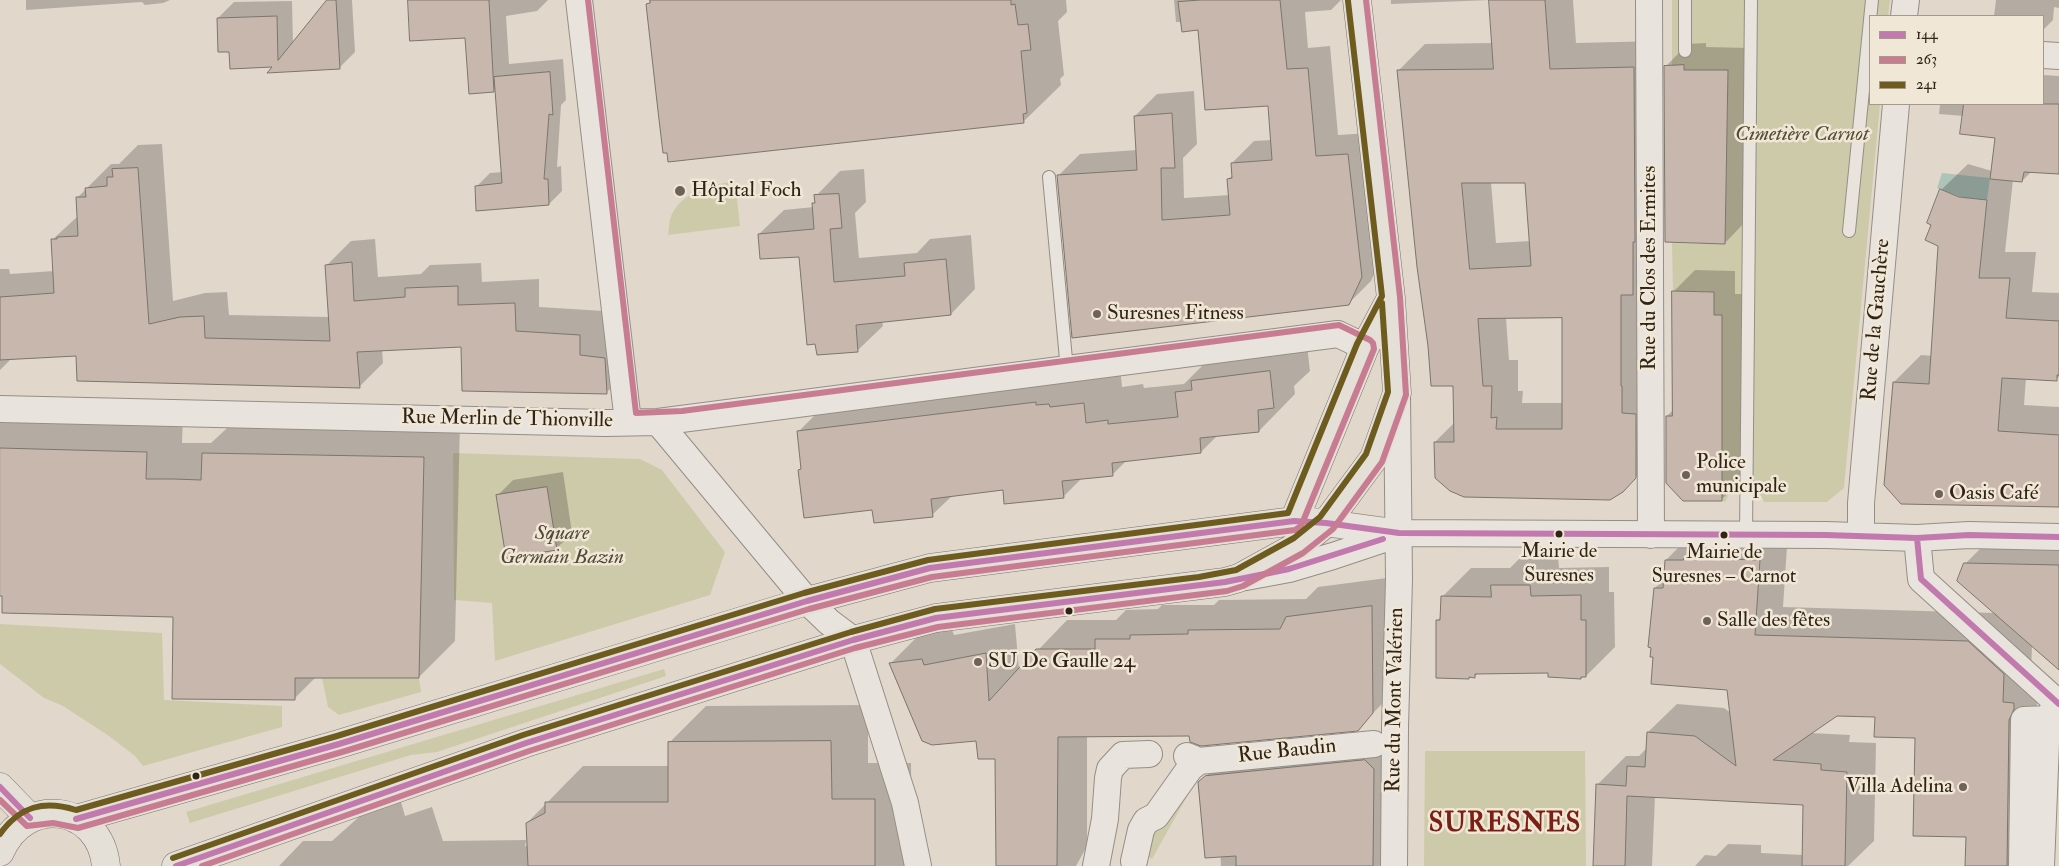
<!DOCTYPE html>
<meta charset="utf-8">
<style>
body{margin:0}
#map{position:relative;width:2059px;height:866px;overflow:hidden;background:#e1d8cb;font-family:"IM FELL Double Pica",serif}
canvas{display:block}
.legend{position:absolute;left:1869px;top:15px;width:175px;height:90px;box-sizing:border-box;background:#f1e7d7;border:1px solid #a4998a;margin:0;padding:6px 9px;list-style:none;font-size:15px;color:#302417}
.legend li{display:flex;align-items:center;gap:10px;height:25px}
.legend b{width:25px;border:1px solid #a4998a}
</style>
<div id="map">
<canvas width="2059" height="866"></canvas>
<ul class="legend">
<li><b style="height:6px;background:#c279ad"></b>144</li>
<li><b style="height:6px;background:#c87c91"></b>263</li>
<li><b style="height:6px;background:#6e5b1e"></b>241</li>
</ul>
</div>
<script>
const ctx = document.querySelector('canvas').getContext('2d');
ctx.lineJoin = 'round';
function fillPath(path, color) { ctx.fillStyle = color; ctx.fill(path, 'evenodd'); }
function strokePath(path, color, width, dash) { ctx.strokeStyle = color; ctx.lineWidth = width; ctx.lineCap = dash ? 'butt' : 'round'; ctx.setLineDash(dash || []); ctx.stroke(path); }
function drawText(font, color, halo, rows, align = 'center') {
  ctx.font = font + ' "IM FELL Double Pica",serif'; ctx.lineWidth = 5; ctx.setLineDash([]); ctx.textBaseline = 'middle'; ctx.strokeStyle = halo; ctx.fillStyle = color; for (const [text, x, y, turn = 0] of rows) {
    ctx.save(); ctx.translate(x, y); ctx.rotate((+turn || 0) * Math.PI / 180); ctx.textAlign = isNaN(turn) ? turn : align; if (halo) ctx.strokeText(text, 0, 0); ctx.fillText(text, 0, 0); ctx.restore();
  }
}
fillPath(new Path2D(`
 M1672,0H1890L1888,16H1870V104H1880L1844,488L1827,502H1764C1760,488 1741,489 1729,494L1725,502L1722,501V321H1714V292L1673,291L1672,243L1725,244L1728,70H1672Z
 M735,181L740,226L668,235C669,230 669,224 670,219C679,192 711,185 735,181Z
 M453,453L640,459L662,470L725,552L710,595L495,661L492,603L454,600Z
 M0,624L162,633L164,700L282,706V727L143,766L135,756L109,736L63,706L44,698L0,664Z
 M664,669L666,676L437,752L411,755L190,823L186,812Z
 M322,678H419L421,692L339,715L328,707Z
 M1425,751H1585L1586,866H1424Z
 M1198,777L1152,859L1142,852L1145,838Z`), '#cdcaaa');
fillPath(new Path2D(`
 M1942,173L1990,178L1987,200L1967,198V199L1937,188Z`), '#aec4b9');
fillPath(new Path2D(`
 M26,0H170L163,3L145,5L142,2L26,10Z
 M331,0H352L355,52L340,67L275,66L231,51L218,18L234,2L292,1L293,43Z
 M409,0H548L537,11L506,16L509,64L563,59L566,100L561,105L557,167L561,166L562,191L549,204L476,187L490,173L503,172L496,88L494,91L466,37Z
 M1066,0L1067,12L1058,21L1064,75L1060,79L1061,85L1024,121L648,4L651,0Z
 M1174,0H1341L1331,10L1305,12L1308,48L1330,46L1338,135L1370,133L1384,254L1371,281L1348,304L1058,176L1080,154L1137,150L1135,116L1157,94L1194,91L1197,144L1183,158L1184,198L1230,195L1228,179L1233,175L1232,163L1254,141L1272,140L1269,104L1199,29L1182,22H1176Z
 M1391,0H1573L1576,43L1660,41L1662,450L1622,491L1435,442L1455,422L1454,384L1430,345L1398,71L1425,44L1493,43L1491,0L1391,4ZM1491,182H1526L1530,241L1496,243ZM1563,317V403H1522L1523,391H1518V360H1509L1506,318Z
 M1996,0H2059V8L2054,7L2053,20L2043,30V16H1994Z
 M1706,43V47L1750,48L1747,220L1725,243L1666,66L1688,44Z
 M2043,75L2059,76V173L2031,172L2022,181L2013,180L2005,252H2036L2032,292L2059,293V377L2056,379L2026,378L2024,405L2059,407V505L1885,484L1894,382L1921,355L1933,356L1941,190L1968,164L1992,171L1996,137L1964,116L1939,114L1940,104H2043Z
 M162,144L173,301L205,293L227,292L229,315L330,317L327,265L351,241L375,239L378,277L421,274L430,265L481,263L482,282L539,279V307L604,311V332L628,334L631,368L607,392L463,389L462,345L382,349L383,363L359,387L77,355L12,358L0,370V269H9L10,274L54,271L52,240L78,216L77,198L111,164H119L138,145Z
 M864,169L866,202L855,213L859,258L917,253L930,239L971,235L975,289L951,314L882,321L883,326L858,350L800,255L759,234L784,210L814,207L816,196L840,171Z
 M1695,270L1735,271V294H1743V478L1721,500L1667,416L1674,409L1673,292Z
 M1306,336L1310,371L1294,386L1295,394L1259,431L1218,435L1201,452L1127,460L1113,474L1083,477L1063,497L1005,489L952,496L932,515L873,509L800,470L802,468L798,432L834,396L1120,367L1122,387L1143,384L1144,388L1184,384L1212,356Z
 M0,412L183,416L182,443H211L239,417L460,421L455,641L419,677H316L294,699L174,616L0,595Z
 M563,472L572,533L556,549L498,495L513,480Z
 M1695,531L1788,532L1783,607L1995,613L1965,564L1993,536L2059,537V669L2032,646L2031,674L2037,690L2036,866H1966L1967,836L1917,737L1876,716L1837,715L1811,733L1850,735L1849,742L1876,743L1874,841L1848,866H1695L1705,855L1716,856L1728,844L1761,845V853L1804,855L1805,804L1655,796L1652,866H1595L1598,784L1626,756H1639L1647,748L1648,732L1677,704L1724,708L1731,713L1729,689L1655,588L1665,578L1666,560Z
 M1558,556L1559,568L1609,567V592H1614L1615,647L1586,676L1549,672L1479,673L1475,676L1468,678L1437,621L1442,616V597L1471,568H1510L1521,557Z
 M1402,576L1387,699L1357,729L1190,735H1087V846L1076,866H997V758L890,664L920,634L952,630L954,635L1015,624L1019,670L1067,620H1116L1126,610L1158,609L1162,605H1214L1219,600L1306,599L1318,587Z
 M868,705V763H911L912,866H279L303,841H332L360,816L401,802L405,816L432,807L443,841L526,840L525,847L528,844L527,823L583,766H669V743L706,706Z
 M1392,733L1400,866H1221L1220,844L1199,783L1234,749Z`), '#0003');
const building = new Path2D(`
 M327,0H336L340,69L267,73L272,67L230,69L229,52H218L217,18L277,16L278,60Z
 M408,0H489L494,92L469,94L465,38L410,41Z
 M650,0H1011V5L1015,4L1018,25L1028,24L1031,50L1021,51L1027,113L1023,114L1024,123L668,162L667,153H663L658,111L646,4L650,3Z
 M1201,0H1280L1287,69L1308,68L1316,156L1348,154L1362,277L1349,305L1072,338L1057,175L1137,170L1134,116L1172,113L1175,168H1161L1162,220L1230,215L1227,179L1232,178L1231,163L1272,160L1268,106L1205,110L1198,30L1182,32L1178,2Z
 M1489,0H1545L1550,69L1634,67L1635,242H1633V295H1621V386H1622V413L1636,414V478L1623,492L1610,500L1464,497L1450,491L1435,478L1434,442H1454L1453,386H1431L1428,346L1417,267L1397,70L1493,69ZM1462,183H1525L1531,266L1470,269ZM1562,318V429H1496L1497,417L1491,418L1492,386H1483L1478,319Z
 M1684,65V70H1728L1725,244L1665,242L1664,66Z
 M550,72L553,115L549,114L544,179H548L549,205L476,211L475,186L502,183L494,77Z
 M1964,104H2059V174L2024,172L2022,182L1990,179L1995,138L1960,134Z
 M138,168L149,324L180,317L204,316L205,338L330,341L325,265L352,262L354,301L405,297V288L458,286V305L515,303L516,331L580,335V355L605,358L607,394L462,391L461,347L357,352L360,388L77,381L76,356L0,360V297L54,293L51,239H57V237L78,236L76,197H86L85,188L107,186V177H113L112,169Z
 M1940,189L1959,197L1987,200L1979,278H2010L2006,318L2059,321V375H2057V381L2002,378L1998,431L2059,435V507L1901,504L1884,485L1893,382L1929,384L1938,246L1925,240L1931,225L1927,223Z
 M839,194L842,228L830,229L834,282L905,276L904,263L946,259L951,315L856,325L858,352L817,355L815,344L807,345L799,257L760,259L758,234L814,229L812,203H815L814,195Z
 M1672,291L1714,292V315H1722V501H1683L1666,483V416H1672Z
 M1270,371L1274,408L1258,410L1259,432L1200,438L1201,453L1112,463L1113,476L1062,481L1064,498L1004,504L1003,490L931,499L933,517L874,523L872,510L804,518L798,470L801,469L797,431L1036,402V405L1049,404L1050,407L1084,403L1086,423L1108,420V424L1178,417L1175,392L1192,390L1191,381Z
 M0,448L147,452L146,479H174L201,480L202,453L424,457L419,678H295V700L172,699L173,617L2,613V596H0Z
 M547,487L557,550L506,558L496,495Z
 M1684,558L1760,560L1755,635L1968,641L2004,674L2003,702L2014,703V709L2009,720L2007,866H1965L1966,837L1913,836L1915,738L1874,737L1875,717L1837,716L1773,760L1821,764V770L1847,772L1845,866H1802L1803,805L1627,796L1625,866H1593L1596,784L1626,786L1627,766L1645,767L1647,732L1695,736L1736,766L1727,690L1651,684L1653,657H1650L1651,648L1648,647L1654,588H1663L1665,560H1683Z
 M1964,563L2059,565V670L1957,581Z
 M1491,585H1530L1531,596L1581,595V620H1586V677H1581V679L1548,677V673L1475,674V678L1469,677V679L1436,678V620H1440L1441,596L1491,597Z
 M1372,606L1373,713L1358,731L1201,746L1190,742L1189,736L1058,737L1057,866H996L995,759H978L976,741L932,745L922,741L889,663L922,659L924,665L986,653L989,701L1036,649H1095V639H1130V635L1188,634V630L1280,629L1286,617Z
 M831,741L832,799H875V866H528L526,823L545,813V802H668V742Z
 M1365,760L1374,769L1373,866H1236V856L1205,858L1198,782L1205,776Z`);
fillPath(building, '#c8b7ac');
strokePath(building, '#7b756c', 1);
const lane = new Path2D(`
 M1685,0V51
 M1049,177L1067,370
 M1849,231L1872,0
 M1746,535L1751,0`);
const street = new Path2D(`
 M579,0L628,422
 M1649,0L1651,535
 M1904,16L1906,0
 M2043,55L2059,56
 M0,409L605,423L658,422L1338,334L1365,347
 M658,422L807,601L829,622L853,640L905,803L918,866
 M1326,523L1399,533L1826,535L1917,538L1969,535L2059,537
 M1861,536V503L1896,104
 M1917,538L1921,579L2059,704
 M1246,577L1289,569L1333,556L1396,535
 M1199,761L1374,744
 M1134,861L1141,830L1146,821L1156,816L1190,768L1199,761L1187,756
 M1096,866L1105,819L1108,778L1110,769L1123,755L1149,754
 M1394,866L1395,728L1399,579L1397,397
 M2022,866L2024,720L2047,719
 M2041,866L2047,719L2056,706`);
const primary = new Path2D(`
 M1294,521L1365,347L1391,298
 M0,787L30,818
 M76,819L339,744L807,601L930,568L1294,521L1326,523
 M0,852C25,794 100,804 106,866
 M176,866L526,743L853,640L936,618L1225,582L1239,578L1299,545L1326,523L1374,458L1397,393L1391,298L1357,0`);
strokePath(lane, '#948e85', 14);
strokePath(street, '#948e85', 28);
strokePath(primary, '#7b756c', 29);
strokePath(lane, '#e8e3dc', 12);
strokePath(street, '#e8e3dc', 26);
strokePath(primary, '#e4dfd7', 28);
strokePath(new Path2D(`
 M1917,538L1921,579L2059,704
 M0,787L30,818
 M76,819L339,744L807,601L930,568L1294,521L1326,523L1399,533L1826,535L1917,538L1969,535L2059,537
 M176,866L526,743L853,640L936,618L1225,582L1289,569L1383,539`), '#c279ad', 6);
strokePath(new Path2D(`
 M0,800L27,826L53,823L78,828L342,752L809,609L932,577L1295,530L1301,526L1374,349L1373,343L1370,340L1339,325L682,411L636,413L588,0
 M202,866L529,751L855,648L938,627L1227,591L1243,586L1303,553L1333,529L1382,462L1406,395L1400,297L1366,0`), '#c87c91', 6);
strokePath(new Path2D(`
 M0,834C20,806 44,800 76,810L337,736L804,593L928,560L1288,513L1357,344L1382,296L1348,1
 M173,858L523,735L851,632L935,609L1199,577L1236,570L1294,538L1320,517L1366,454L1388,392L1382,303`), '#6e5b1e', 6);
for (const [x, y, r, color] of [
 [680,191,6,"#6e6356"],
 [1097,314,5,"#6e6356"],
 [1686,475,5,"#6e6356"],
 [1939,494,5,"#6e6356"],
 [1559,534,4.5,"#302417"],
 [1724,535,4.5,"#302417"],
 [1069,611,4.5,"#302417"],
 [1707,621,5,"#6e6356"],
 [978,662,5,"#6e6356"],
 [196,776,4.5,"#302417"],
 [1963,787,5,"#6e6356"]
]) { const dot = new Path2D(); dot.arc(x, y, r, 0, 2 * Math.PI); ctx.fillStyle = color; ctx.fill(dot); strokePath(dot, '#f1e7d7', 2); }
drawText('20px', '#302417', '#f1e7d7', [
 ["Mairie de",1559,553],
 ["Suresnes",1559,577],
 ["Mairie de",1724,554],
 ["Suresnes – Carnot",1724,578]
]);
drawText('italic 21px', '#534a35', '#f1e7d7', [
 ["Cimetière Carnot",1802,135],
 ["Square",562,534],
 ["Germain Bazin",562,558]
]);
drawText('21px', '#302417', '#f1e7d7', [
 ["Hôpital Foch",691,191],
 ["Suresnes Fitness",1107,314],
 ["Police",1696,463],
 ["municipale",1696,487],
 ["Oasis Café",1949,494],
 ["Salle des fêtes",1717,621],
 ["SU De Gaulle 24",988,662],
 ["Villa Adelina",1953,787,"right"]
], 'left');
drawText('21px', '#302417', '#f1e7d7', [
 ["Rue du Clos des Ermites",1650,268,-90],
 ["Rue de la Gauchère",1877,320,-85],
 ["Rue Merlin de Thionville",507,420,1],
 ["Rue du Mont Valérien",1396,700,-89],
 ["Rue Baudin",1287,752,-6]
]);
ctx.letterSpacing = '1px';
drawText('bold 26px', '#7a1f14', '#f1e7d7', [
 ["SURESNES",1505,825]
]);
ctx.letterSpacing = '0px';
</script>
